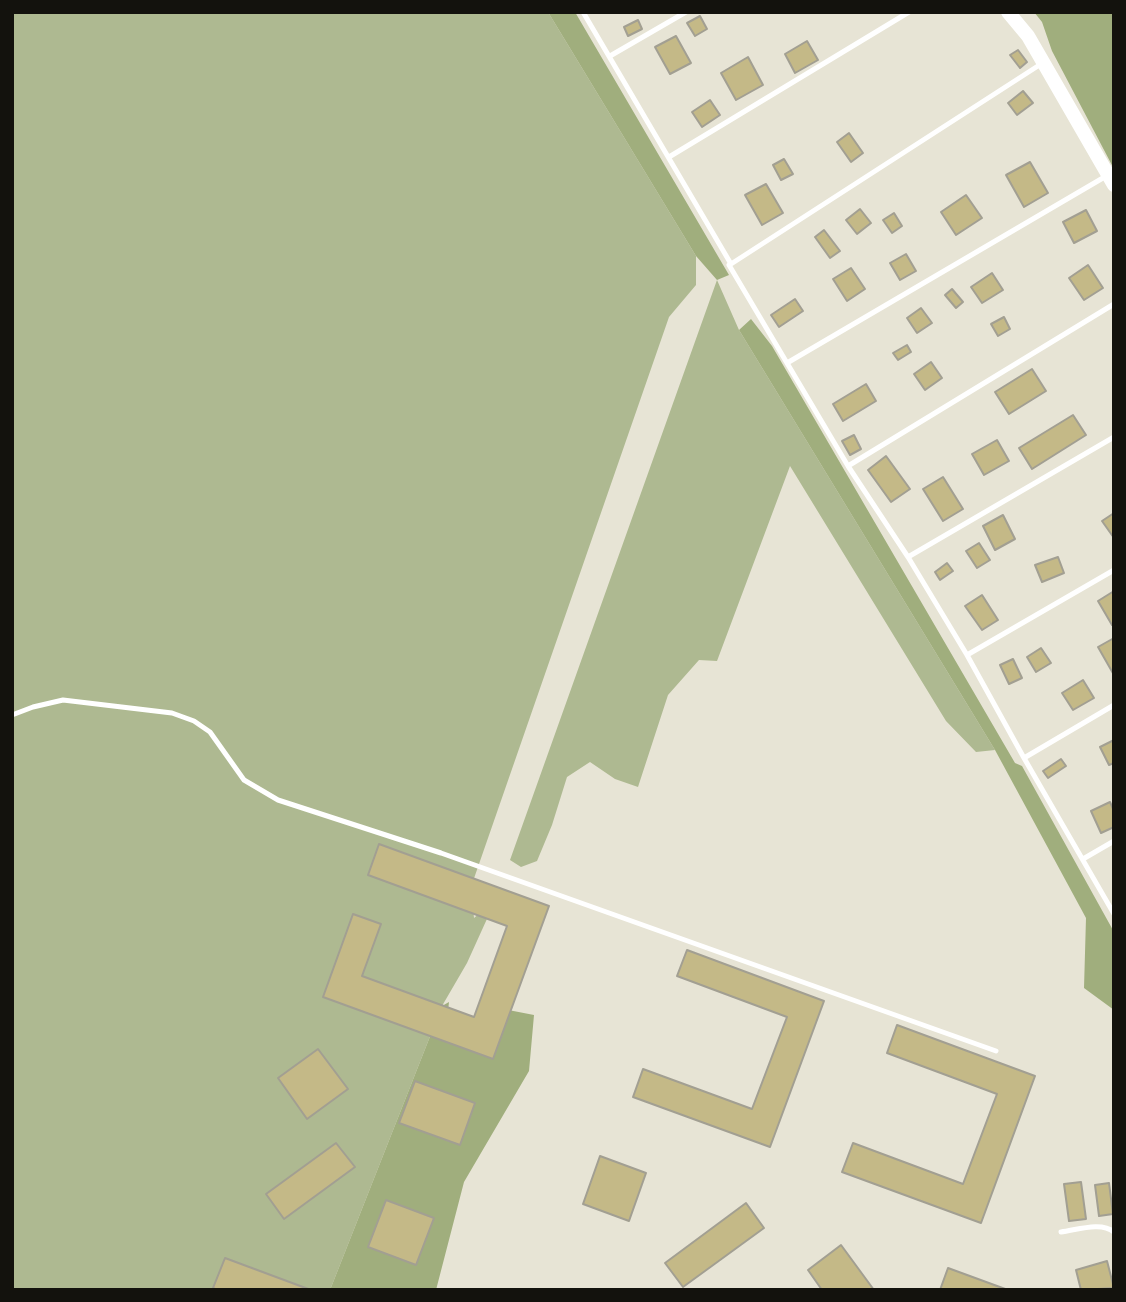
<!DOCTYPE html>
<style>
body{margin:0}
#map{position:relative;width:1126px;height:1302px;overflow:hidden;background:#e7e4d5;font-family:"Work Sans",sans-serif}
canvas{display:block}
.frame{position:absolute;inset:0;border:14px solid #13120d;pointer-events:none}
</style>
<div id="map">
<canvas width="1126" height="1302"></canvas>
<div class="frame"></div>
</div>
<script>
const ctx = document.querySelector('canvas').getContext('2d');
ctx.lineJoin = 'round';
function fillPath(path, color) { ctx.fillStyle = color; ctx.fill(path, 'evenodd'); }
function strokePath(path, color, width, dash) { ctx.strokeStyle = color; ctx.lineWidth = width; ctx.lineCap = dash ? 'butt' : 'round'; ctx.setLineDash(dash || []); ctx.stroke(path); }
fillPath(new Path2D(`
 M12,12H548L696,256V285L669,317L471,887L474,918L496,899L467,963L442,1006L330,1290H12Z
 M717,280L739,330L995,750L976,752L946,721L790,466L717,661L699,660L668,695L638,787L615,779L590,762L567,777L552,825L537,861L521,867L510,860Z`), '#aeb991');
fillPath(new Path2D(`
 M548,12H575L729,275L717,280L696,256Z
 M1034,12H1114V169L1052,51L1042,22Z
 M751,319L772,346L1015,763L1022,766L1114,932V1010L1084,988L1086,918L995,750L739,330Z
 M449,1002L447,1020L466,1046L498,1008L534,1015L529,1071L464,1182L436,1290H330L442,1006Z`), '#a0ae7d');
const building = new Path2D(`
 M700,16L707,29L695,36L687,23Z
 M638,20L642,29L628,36L624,27Z
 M676,36L691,63L670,74L655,47Z
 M807,41L818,60L795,73L785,54Z
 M1018,50L1027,62L1020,68L1010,55Z
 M748,57L763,85L736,100L721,73Z
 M1023,91L1033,103L1017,115L1008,103Z
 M710,100L720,115L702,127L692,112Z
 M849,133L863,153L851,162L837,142Z
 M784,159L793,174L781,180L773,165Z
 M1030,162L1048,193L1024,207L1006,175Z
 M766,184L783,213L762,225L745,195Z
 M966,195L982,218L956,235L941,212Z
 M860,209L871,223L857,234L846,220Z
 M1086,210L1097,231L1074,243L1063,222Z
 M894,213L902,226L892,233L883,220Z
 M824,230L840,251L830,258L815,237Z
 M906,254L916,271L900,280L890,263Z
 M1088,265L1103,288L1084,300L1069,278Z
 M851,268L865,289L847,301L833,279Z
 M992,273L1003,290L982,303L971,287Z
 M952,289L963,302L956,308L945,295Z
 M795,299L803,311L779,327L771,315Z
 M921,308L932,323L917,333L907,318Z
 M1004,317L1010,329L998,336L991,324Z
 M907,345L911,352L898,360L893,353Z
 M931,362L942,378L925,390L914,374Z
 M1032,369L1046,391L1009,414L995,392Z
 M866,384L876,401L843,421L833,404Z
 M1073,415L1086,435L1032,469L1019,448Z
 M854,435L861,449L850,455L842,441Z
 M997,440L1009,461L984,475L972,454Z
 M886,456L910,489L891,502L868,470Z
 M943,477L963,509L943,521L923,489Z
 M1114,513V538L1102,521Z
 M1003,515L1015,539L995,550L983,526Z
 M979,543L990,560L977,568L966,551Z
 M1058,557L1064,573L1042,582L1035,565Z
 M947,563L953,571L940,580L935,572Z
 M1114,591V624L1112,625L1098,601Z
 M982,595L998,620L982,630L965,606Z
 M1114,638V675L1098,647Z
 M1041,648L1051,663L1036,672L1027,657Z
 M1013,659L1022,678L1009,684L1000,665Z
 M1083,680L1094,698L1073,710L1062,693Z
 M1114,740V763L1109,765L1100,747Z
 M1061,759L1066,766L1048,778L1043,771Z
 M1110,802L1114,811V827L1101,833L1091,811Z
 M379,844L549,906L493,1059L323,997L353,914L381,924L362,976L474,1017L507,926L368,875Z
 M687,950L824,1001L770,1147L633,1097L643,1069L752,1109L787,1017L677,976Z
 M897,1025L1035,1076L981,1223L842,1172L853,1143L963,1184L997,1094L887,1053Z
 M318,1049L348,1089L307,1119L278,1078Z
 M415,1081L475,1103L460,1145L399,1123Z
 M336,1143L355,1167L284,1219L266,1194Z
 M600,1156L646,1173L629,1221L583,1204Z
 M1081,1182L1086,1219L1069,1221L1064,1184Z
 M1109,1183L1113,1214L1099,1216L1095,1185Z
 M386,1200L434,1218L416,1265L368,1247Z
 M746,1203L764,1228L683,1287L665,1263Z
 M841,1245L874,1290H822L808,1270Z
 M225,1258L311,1290H217L213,1288Z
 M1107,1261L1114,1288L1081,1290L1076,1270Z
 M948,1268L1008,1290H940Z`);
fillPath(building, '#c4b987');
strokePath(building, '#a29f92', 2);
strokePath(new Path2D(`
 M583,12L731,264L1041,64
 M610,56L686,12
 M669,157L909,12
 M729,265L787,363L1108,175
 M1114,304L848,466L908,557L1114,437
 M787,363L848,466
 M908,557L967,655
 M1114,570L967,655L1024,758L1114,705
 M12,715L33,707L63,700L172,713L194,721L210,732L244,780L278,800L441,853L996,1051
 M1024,758L1114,914
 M1083,859L1114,841
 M1061,1232C1077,1230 1101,1221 1114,1232`), '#fff', 5);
strokePath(new Path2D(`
 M1008,12L1028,36L1114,185`), '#fff', 14);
</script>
